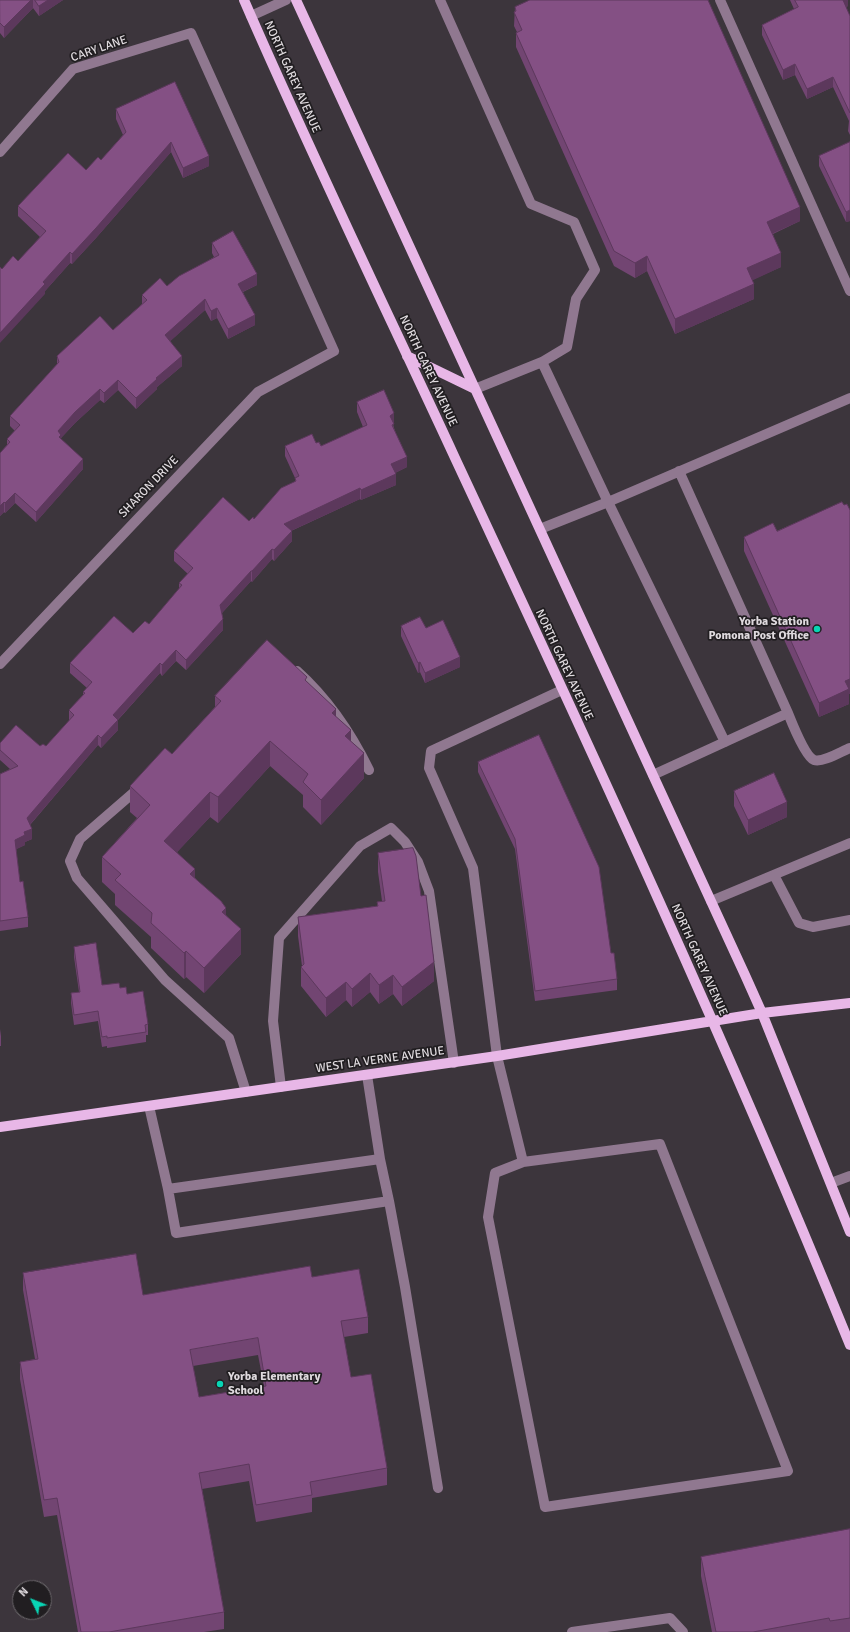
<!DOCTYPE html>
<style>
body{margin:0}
#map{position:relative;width:850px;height:1632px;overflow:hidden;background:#3c353c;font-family:Signika,sans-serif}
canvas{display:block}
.north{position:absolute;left:12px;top:1580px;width:40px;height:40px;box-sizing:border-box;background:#211e21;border:1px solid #6d696d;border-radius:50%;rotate:313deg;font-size:11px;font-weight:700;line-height:16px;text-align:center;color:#dfdade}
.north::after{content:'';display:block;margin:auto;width:14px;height:18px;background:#08d5b5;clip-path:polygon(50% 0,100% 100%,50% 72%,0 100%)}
</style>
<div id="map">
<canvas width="850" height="1632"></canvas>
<div class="north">N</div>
</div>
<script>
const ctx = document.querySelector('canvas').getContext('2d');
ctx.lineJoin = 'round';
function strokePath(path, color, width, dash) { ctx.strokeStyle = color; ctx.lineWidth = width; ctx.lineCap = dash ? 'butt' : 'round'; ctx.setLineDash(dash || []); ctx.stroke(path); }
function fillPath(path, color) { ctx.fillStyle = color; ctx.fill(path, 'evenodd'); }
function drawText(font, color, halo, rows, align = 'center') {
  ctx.font = font + ' Signika,sans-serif'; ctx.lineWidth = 3.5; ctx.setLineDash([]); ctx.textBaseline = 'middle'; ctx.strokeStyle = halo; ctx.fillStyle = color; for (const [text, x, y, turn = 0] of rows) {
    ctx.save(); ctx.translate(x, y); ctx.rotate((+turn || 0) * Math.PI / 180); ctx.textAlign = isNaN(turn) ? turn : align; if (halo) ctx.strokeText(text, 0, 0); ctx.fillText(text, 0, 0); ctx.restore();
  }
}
strokePath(new Path2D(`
 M440,0L531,204L574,222L595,270L576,299L567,347L542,362L475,389
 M720,0L850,291
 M251,16L286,0
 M0,152L73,69L191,33L334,351L258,392L0,664
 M542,362L608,502L850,398
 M679,471L788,713
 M540,529L608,502L725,742
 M297,671C328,699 351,733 369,770
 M653,775L788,713C792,723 805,756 814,760C823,763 842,751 850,748
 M140,787L80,839L70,861L77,878L165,980L229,1038L246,1092
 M774,875L799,923L813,927L850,920
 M711,901L850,843
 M281,1087L273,1021L279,938L360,846L391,828L405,842L418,862L429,891L454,1063
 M149,1106L168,1189L176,1233L389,1201L380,1159
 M523,1162L660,1144L788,1471L545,1507L488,1217L495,1173L523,1162L497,1056L473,868L429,768L431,751L562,690
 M831,1183L850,1176
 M168,1189L380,1159L367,1075
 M389,1201L405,1287L438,1488
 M572,1632L670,1618L683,1632`), '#907890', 10);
strokePath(new Path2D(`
 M244,0C311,154 384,305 455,458C592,751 728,1045 850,1345
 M296,0L745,975L762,1013L850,1232
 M407,356L475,389
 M0,1127L497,1056L762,1013L850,1003`), '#e8b7e7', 10);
fillPath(new Path2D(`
 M0,0H63L39,16L33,8L4,38L0,33Z
 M790,0H848V6L846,7V8L850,16V135L848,131L849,121L833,87L807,99L795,75L783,80L762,35V25L794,9Z
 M515,7L800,221L773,234L781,267L752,280L754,299L675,334L647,271L635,278L614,266L516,47V33L517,32L514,26Z
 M175,82L209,166L183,178L171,152L96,238L72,264L70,263L45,291V294L2,269L18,261L40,237L18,216V206L86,170L101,160L123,135L116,119V109Z
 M850,142V221L846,222L819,166V156Z
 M212,243L257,285L243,292L255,325L228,339L217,318L211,321L205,310L170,341L182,366L157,387V389L136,409L118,390L104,403L100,400L75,423L61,438V439L83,469L36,522L15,503L5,513L4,512L0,516V453L7,445V439L15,431L10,426V416L57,365V356L113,330L142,304V295L167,286L214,257L212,253Z
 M357,402L394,424H393L394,428L407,467L395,473L396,485L361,500L360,499L291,531L292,541L274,561L272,559L252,582L251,581L222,613L223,630L186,670L176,661L162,676L160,673L118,720V730L101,748L98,745L30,825L32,839L25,842V845L16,849L20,882L28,917V927L0,931V774L10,769L0,760V743L46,746L69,721V710L83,695V692L87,688L70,673V663L133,633L149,624L179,589V583L188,574L174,561V551L254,519L295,482V478L285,456V446L316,443L321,446L363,427L357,412Z
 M850,510V694H849V704L819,717L744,551V537L777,531Z
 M401,626L426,628L460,667L425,683L420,672L418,673L401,636Z
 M307,682L336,717L351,741L364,778L321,825L303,807V795L270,766L218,823L210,817L177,852L195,878L226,915L241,954L204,993L186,977L184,979L151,948V937L115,905V894L102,882V857L137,818L130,812V786L172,754L215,707V696Z
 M478,762L617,979V990L535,1001L515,849L478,772Z
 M734,791L787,817L748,835L734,806Z
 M378,853L434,981L402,1006L393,994L379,1004L370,992L352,1007L346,1000L326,1017L301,986V967L302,966L298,936V917L377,906V902L382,901L378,872Z
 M74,947L102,985L120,988L127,994L148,1024V1035H146V1042L107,1048V1046L102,1047L98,1021L74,1025L71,1003V993L79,992L74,957Z
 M0,1029L1,1036V1046H0Z
 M23,1273L143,1295L312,1277L368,1317V1333L344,1337L351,1377L387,1468V1485L312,1498V1512L256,1522L249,1481L202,1489L224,1612V1629L204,1632H78L57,1515L44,1517L20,1379V1362L35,1359L23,1290ZM258,1355L264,1386L199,1397L193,1366Z
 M850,1529V1632H712L701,1576V1557Z`), '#724572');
fillPath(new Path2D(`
 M31,0H33V8L4,38V27Z
 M48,0H63L39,16V6Z
 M843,0H848V6L846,7V9Z
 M795,64V75L783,80V70Z
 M833,77V87L807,99V89Z
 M171,142V152L96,238L72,264V254Z
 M209,156V166L183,178V168Z
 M800,207V221L767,236V222Z
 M850,210V221L846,222V212Z
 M70,252V263L45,291V294L0,343V333L43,282Z
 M781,253V267L747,283V268Z
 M647,256V271L635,278V263Z
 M257,274V285L238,294V284Z
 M754,284V299L675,334V319Z
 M205,299V310L165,346V335Z
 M217,308V318L211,321V311Z
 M255,315V325L228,339V329Z
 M182,356V366L157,387V389L136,409V398L156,378Z
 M118,380V390L104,403V393Z
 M100,389V400L75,423L61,438V445L59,447L58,431L75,412Z
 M394,413V424L390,426V416Z
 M407,457V467L391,475V464Z
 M83,459V469L36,522V512Z
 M396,474V485L361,500V490Z
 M360,488V499L284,534V524Z
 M15,493V503L5,513V503Z
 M4,502V512L0,516V506Z
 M292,531V541L274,561V550Z
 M272,549V559L252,582V571Z
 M251,571V581L220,615V605Z
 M223,619V630L186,670V660Z
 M176,650V661L162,676V665Z
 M460,657V667L425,683V673Z
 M420,662V672L418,673V663Z
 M160,663V673L113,725V715Z
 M850,679V694H849V704L819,717V703L845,681Z
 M336,709V735L332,713Z
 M118,720V730L101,748V738Z
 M351,730V755L345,736Z
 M98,735V745L27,828V818Z
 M270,741V766L218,823V797Z
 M364,753V778L321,825V800Z
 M210,792V817L164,866V841Z
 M787,802V817L748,835V820Z
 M32,829V839L25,842V845L15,850V840L24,832Z
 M195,869V894L190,874Z
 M226,908V933L222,912Z
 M241,929V954L204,993V968Z
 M186,951V977L184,979V953Z
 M434,962V981L402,1006V987Z
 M370,973V992L352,1007V989Z
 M393,975V994L379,1004V985Z
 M346,982V1000L326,1017V998Z`), '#5c385c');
const building = new Path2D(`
 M0,0H31L4,27L0,23Z
 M35,0H48L39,6Z
 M530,0H708L800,207L767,222L781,253L747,268L754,284L675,319L647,256L635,263L614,251L516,33L522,30L514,12L516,11L515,7Z
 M795,0H844H843L850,16V113L833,77L807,89L795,64L783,70L762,25L798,7Z
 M175,82L209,156L183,168L171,142L96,228L72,254L70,252L43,282L45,284L0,333V267L2,269L13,256L18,261L46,231L18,206L68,153L86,170L98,157L101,160L126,132L116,109Z
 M850,142V210L846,212L819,156Z
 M233,231L257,274L238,284L255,315L228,329L217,308L211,311L205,299L165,335L182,356L156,378L157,379L136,398L118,380L104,393L100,389L75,412L58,431L61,435L59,437L83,459L36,512L15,493L5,503L4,502L0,506V453L10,442L7,439L20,425L10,416L59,362L57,356L100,316L113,330L147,300L142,295L160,278L167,286L179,276L219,255L212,243Z
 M384,390L394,413L390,416L394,424L392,425L407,457L391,464L396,474L361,490L360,488L284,524L292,531L274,550L272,549L252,571H251L220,605L223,619L186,660L176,650L162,665L160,663L113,715L118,720L101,738L98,735L27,818L32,829L24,832L25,835L15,840L20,882L23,881L28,917L0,921V774L18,766L0,750V743L16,725L40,746L43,744L46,746L74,715L69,710L85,693L83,692L92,682L70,663L114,616L133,633L145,621L149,624L182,585L179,583L193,568L174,551L223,497L249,521L253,517L254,519L281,488L296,481L295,478L299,476L285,446L312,434L316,443L319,442L321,446L367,425L357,402Z
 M842,502L844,505L847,504L850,510V679L845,681L849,689L819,703L744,537L773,523L777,531Z
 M420,617L426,628L443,620L460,657L425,673L420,662L418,663L401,626Z
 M267,640L307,677L305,680L336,709L332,713L351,730L345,736L364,753L321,800L303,782L308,774L270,741L218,797L210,792L164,841L195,869L190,874L221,901L226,908L222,912L241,929L204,968L186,951L184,953L151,923L152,913L115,880L121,874L102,857L150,805L130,786L165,748L172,754L221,701L215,696Z
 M539,735L599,867L611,953H614L617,979L535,991L515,839L478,762Z
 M774,773L787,802L748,820L734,791Z
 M413,848L416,856L421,896L426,895L434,962L402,987L393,975L379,985L370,973L352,989L346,982L326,998L301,967L304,964L298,917L378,906L377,902L385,901L378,853Z
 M96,943L102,985L119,983L120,988L126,987L127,994L143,991L148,1024L145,1025L146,1032L107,1038V1036L102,1037L98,1011L74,1015L71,993L80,992L74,947Z
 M136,1254L143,1295L310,1266L312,1277L359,1269L368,1317L341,1321L351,1377L371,1374L387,1468L310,1482L312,1495L256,1505L249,1464L199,1473L224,1612L109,1632H81L57,1498L44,1500L20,1362L38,1359L23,1273ZM258,1338L266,1386L199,1397L190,1350Z
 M850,1529V1618L830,1621L829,1618L753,1632H716L701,1557Z`);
fillPath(building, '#845084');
strokePath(building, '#5c385c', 1);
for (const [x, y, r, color] of [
 [817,629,4,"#08d5b5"],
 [220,1384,4,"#08d5b5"]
]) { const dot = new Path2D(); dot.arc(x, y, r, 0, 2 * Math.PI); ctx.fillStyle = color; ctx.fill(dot); strokePath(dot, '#211e21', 1.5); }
drawText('12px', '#dfdade', '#211e21', [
 ["CARY LANE",99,49,-19],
 ["NORTH GAREY AVENUE",292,77,66],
 ["NORTH GAREY AVENUE",428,371,65],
 ["SHARON DRIVE",149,487,-46],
 ["NORTH GAREY AVENUE",564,665,65],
 ["NORTH GAREY AVENUE",699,960,66],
 ["WEST LA VERNE AVENUE",380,1060,-8]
]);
drawText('bold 12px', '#dfdade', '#211e21', [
 ["Yorba Station",809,622],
 ["Pomona Post Office",809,636],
 ["Yorba Elementary",228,1377,"left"],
 ["School",228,1391,"left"]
], 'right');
</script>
